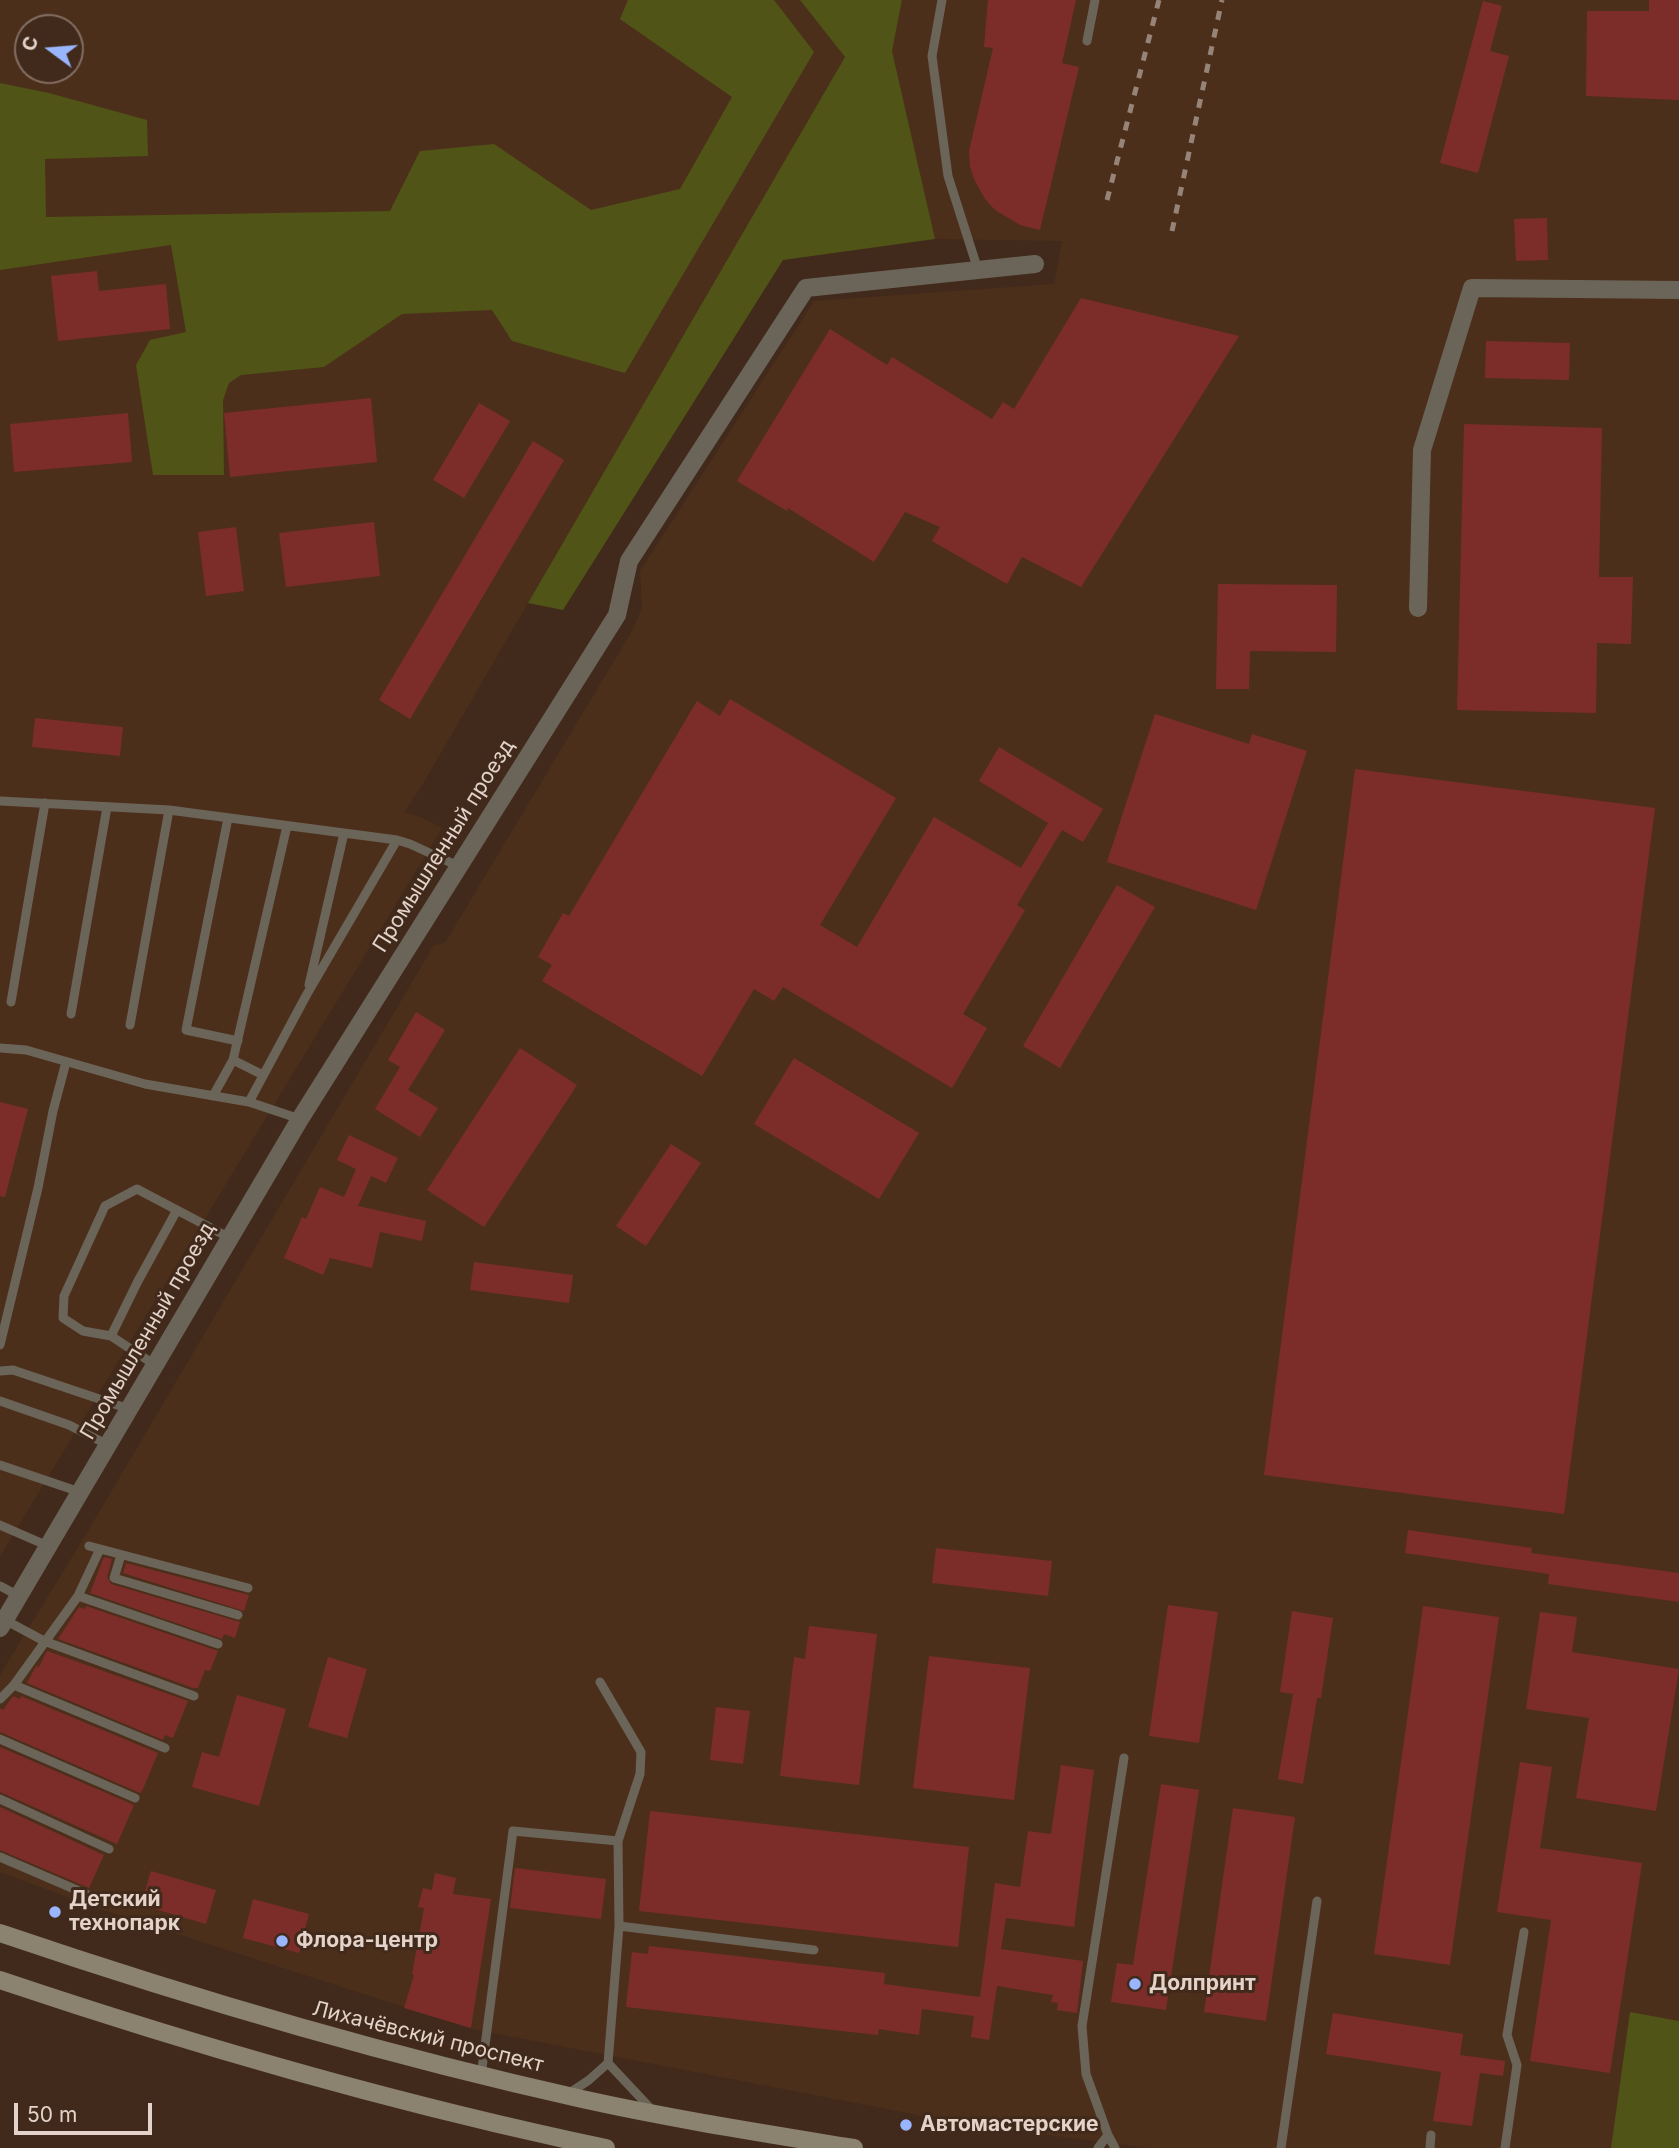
<!DOCTYPE html>
<meta charset="utf-8">
<style>
body{margin:0}
#map{position:relative;width:1679px;height:2148px;overflow:hidden;background:#412a1b;font-family:Inter,sans-serif}
canvas{display:block}
.north{position:absolute;left:14px;top:14px;width:70px;height:70px;box-sizing:border-box;background:#412a1b;border:2px solid #826e61;border-radius:50%;rotate:286deg;font-size:19px;font-weight:700;line-height:28px;text-align:center;color:#e3d3ca}
.north::after{content:'';display:block;margin:auto;width:24px;height:32px;background:#99b5fd;clip-path:polygon(50% 0,100% 100%,50% 72%,0 100%)}
.scale{position:absolute;left:14px;top:2103px;width:138px;height:32px;box-sizing:border-box;border:4px solid #e3d3ca;border-top:0;padding-left:9px;font-size:21px;line-height:24px;white-space:nowrap;color:#e3d3ca;-webkit-text-stroke:5px #412a1b;paint-order:stroke}
</style>
<div id="map">
<canvas width="1679" height="2148"></canvas>
<div class="north">С</div>
<div class="scale">50 m</div>
</div>
<script>
const ctx = document.querySelector('canvas').getContext('2d');
ctx.lineJoin = 'round';
function fillPath(path, color) { ctx.fillStyle = color; ctx.fill(path, 'evenodd'); }
function strokePath(path, color, width, dash) { ctx.strokeStyle = color; ctx.lineWidth = width; ctx.lineCap = dash ? 'butt' : 'round'; ctx.setLineDash(dash || []); ctx.stroke(path); }
function drawText(font, color, halo, rows, align = 'center') {
  ctx.font = font + ' Inter,sans-serif'; ctx.lineWidth = 6; ctx.setLineDash([]); ctx.textBaseline = 'middle'; ctx.strokeStyle = halo; ctx.fillStyle = color; for (const [text, x, y, turn = 0] of rows) {
    ctx.save(); ctx.translate(x, y); ctx.rotate((+turn || 0) * Math.PI / 180); ctx.textAlign = isNaN(turn) ? turn : align; if (halo) ctx.strokeText(text, 0, 0); ctx.fillText(text, 0, 0); ctx.restore();
  }
}
fillPath(new Path2D(`
 M0,0H800L845,57L424,782L404,812L423,818L442,828L0,1556ZM28,28H70V70H28Z
 M902,0H1679V2148H1150L970,2125L472,2029L88,1905L0,1872V1675L85,1536L434,945L445,943L632,631L642,608L640,571L814,301L1054,284L1062,241L935,239L892,51Z`), '#4c2f1b');
fillPath(new Path2D(`
 M628,0H774L814,52L625,373L512,341L492,310L402,314L324,367L241,375L229,383L223,400L224,475H153L136,365L150,340L186,332L171,245L0,270V83L49,93L147,120L148,156L45,159L46,217L390,211L420,151L494,144L591,210L680,189L732,97L620,19Z
 M800,0H902L892,51L935,239L783,260L563,610L528,603L845,57Z
 M1630,2012L1679,2021V2148H1611Z`), '#505416');
fillPath(new Path2D(`
 M988,0H1076L1062,63L1079,67L1040,230L1020,225L995,210L985,199L975,181L970,167L969,151L993,48L984,47Z
 M1649,0H1679V100L1586,96L1587,11H1649Z
 M1483,1L1502,6L1490,51L1509,56L1478,173L1440,163Z
 M1547,218L1548,260L1516,261L1514,219Z
 M97,271L99,291L166,284L170,329L58,341L51,276Z
 M1081,298L1239,336L1081,587L1022,557L1007,584L932,541L940,527L905,512L874,562L788,508L787,511L737,481L830,329L887,365L892,357L992,419L1003,402L1014,409Z
 M1486,341L1570,343L1569,380L1485,378Z
 M371,398L377,462L230,477L224,413Z
 M479,403L510,421L464,498L433,480Z
 M128,413L132,462L14,472L10,424Z
 M1464,424L1602,428L1599,577H1633L1631,644L1597,643L1596,713L1457,710Z
 M533,441L564,460L410,719L379,700Z
 M374,522L380,576L286,587L279,533Z
 M236,527L244,591L206,596L198,532Z
 M1218,584L1337,585L1336,652L1250,651L1249,689H1216Z
 M730,699L896,798L820,925L857,947L934,817L1021,868L1048,823L979,781L999,747L1103,809L1083,842L1062,830L1017,905L1025,910L963,1014L987,1028L952,1088L783,987L774,1001L754,989L702,1076L542,981L552,965L538,957L563,913L569,916L697,701L720,716Z
 M1155,714L1249,744L1252,734L1307,751L1256,910L1107,862Z
 M35,718L123,727L120,756L32,747Z
 M1355,769L1655,808L1564,1514L1264,1475Z
 M1117,885L1155,907L1060,1068L1023,1046Z
 M416,1012L445,1030L408,1090L438,1108L420,1137L375,1109L400,1067L388,1060Z
 M520,1048L577,1085L484,1227L427,1190Z
 M794,1058L919,1133L879,1199L754,1124Z
 M0,1102L28,1109L5,1197L0,1196Z
 M349,1135L398,1158L386,1183L371,1176L358,1206L426,1221L422,1241L380,1232L372,1268L330,1258L323,1275L284,1258L302,1217L306,1219L320,1187L344,1197L356,1169L337,1160Z
 M671,1144L701,1163L646,1246L616,1226Z
 M474,1262L573,1275L569,1303L470,1290Z
 M1408,1530L1532,1548L1531,1553L1679,1573V1602L1548,1584L1549,1574L1405,1553Z
 M936,1548L1052,1561L1048,1596L932,1583Z
 M104,1557L112,1559L107,1577L111,1584L240,1622L235,1638L224,1634L222,1639L90,1593Z
 M126,1563L249,1595L244,1611L123,1573Z
 M1168,1605L1218,1612L1199,1743L1149,1736Z
 M86,1606L218,1651L210,1671L205,1670L198,1688H193L58,1639L79,1607L85,1609Z
 M1423,1606L1499,1617L1450,1965L1374,1954Z
 M1292,1611L1333,1618L1321,1698H1317L1303,1784L1278,1779L1293,1694L1280,1692Z
 M1540,1612L1577,1617L1572,1652L1679,1669L1656,1811L1576,1798L1589,1718L1526,1709Z
 M809,1626L877,1634L859,1785L780,1776L794,1657L805,1659Z
 M47,1651L188,1701L173,1738L165,1735L163,1740L27,1683L36,1666L39,1667Z
 M929,1656L1030,1668L1014,1800L913,1788Z
 M328,1657L367,1669L347,1738L308,1727Z
 M237,1695L286,1709L259,1806L192,1787L202,1752L219,1757Z
 M13,1696L20,1699L21,1696L158,1753L143,1789L140,1793L0,1732V1708L3,1710Z
 M716,1707L750,1711L743,1764L710,1760Z
 M0,1747L134,1805L117,1844L0,1792Z
 M1520,1762L1552,1767L1540,1848L1642,1863L1610,2073L1530,2061L1551,1920L1497,1912Z
 M1061,1765L1094,1770L1074,1927L1006,1918L1001,1949L1083,1961L1077,2013L1057,2010L1058,2003L1051,2002L1053,1995L997,1986L989,2040L971,2037L974,2016L922,2009L919,2035L879,2029L878,2035L626,2007L632,1952L648,1954L649,1946L885,1973L884,1984L980,1997L995,1883L1020,1887L1028,1831L1051,1834Z
 M1161,1784L1199,1790L1166,2010L1111,2002L1117,1963L1133,1965Z
 M0,1807L104,1855L89,1888L0,1850Z
 M1233,1808L1295,1817L1266,2021L1204,2012Z
 M650,1811L969,1847L958,1947L639,1911Z
 M515,1868L606,1879L601,1919L510,1908Z
 M151,1871L216,1890L206,1924L141,1905Z
 M435,1873L456,1878L453,1894L491,1899L471,2028L404,2008L414,1975L412,1974L424,1908L418,1907L423,1888L432,1890Z
 M253,1899L309,1914L299,1953L243,1938Z
 M1333,2013L1463,2034L1460,2055L1505,2061L1503,2076L1480,2073L1472,2126L1433,2121L1441,2072L1326,2054Z`), '#7c2d2a');
strokePath(new Path2D(`
 M942,0L932,56L948,176L978,270
 M1087,41L1095,0
 M0,801L169,810L397,840L410,844L458,866
 M228,818L186,1030L238,1041
 M309,985L344,833
 M11,1002L45,803
 M71,1014L107,807
 M130,1025L169,810
 M0,1048L26,1050L145,1084L249,1102L300,1119
 M233,1060L263,1075
 M213,1096L233,1060L287,826
 M249,1102L307,994L397,840
 M111,1336L138,1281L177,1210
 M0,1345L38,1188L53,1111L66,1062
 M155,1365L111,1336L83,1331L63,1318L64,1296L105,1206L137,1189L230,1238
 M0,1371L13,1370L129,1409
 M0,1401L69,1425L108,1445
 M0,1465L80,1492
 M0,1525L48,1546
 M89,1546L248,1588
 M121,1555L114,1578L238,1615
 M0,1586L19,1596
 M78,1596L218,1644
 M5,1620L44,1641L194,1696
 M14,1685L165,1748
 M0,1699L14,1685L78,1596L100,1549
 M0,1739L135,1798
 M0,1799L109,1849
 M618,1841L619,1926
 M0,1857L86,1894
 M481,2076L513,1831L618,1841L640,1774L641,1752L600,1682
 M568,2094L589,2080L608,2063
 M652,2110L608,2063L619,1926L814,1950
 M1108,2135L1086,2074L1082,2026L1124,1758
 M1098,2148L1108,2135L1115,2148
 M1281,2148L1317,1901
 M1430,2148L1431,2135
 M1505,2148L1517,2065L1507,2035L1524,1932`), '#6b6559', 9);
strokePath(new Path2D(`
 M1418,608L1422,450L1472,288L1679,290
 M0,1628L300,1119L617,615L629,561L806,288L1035,264`), '#6b6559', 18);
strokePath(new Path2D(`
 M0,1933C191,1998 385,2055 582,2099C672,2119 763,2133 854,2148
 M0,1980C199,2047 400,2105 606,2148`), '#8b826f', 18);
strokePath(new Path2D(`
 M1107,200L1159,0
 M1172,231L1222,0`), '#978478', 5, [9, 9]);
for (const [x, y, r, color] of [
 [55,1912,7,"#99b5fd"],
 [282,1941,7,"#99b5fd"],
 [1135,1984,7,"#99b5fd"],
 [906,2125,7,"#99b5fd"]
]) { const dot = new Path2D(); dot.arc(x, y, r, 0, 2 * Math.PI); ctx.fillStyle = color; ctx.fill(dot); strokePath(dot, '#412a1b', 2.5); }
drawText('21px', '#e3d3ca', '#412a1b', [
 ["Промышленный проезд",444,846,-58],
 ["Промышленный проезд",148,1331,-60],
 ["Лихачёвский проспект",428,2037,14]
]);
drawText('bold 21px', '#e3d3ca', '#412a1b', [
 ["Детский",69,1900],
 ["технопарк",69,1924],
 ["Флора-центр",296,1941],
 ["Долпринт",1149,1984],
 ["Автомастерские",920,2125]
], 'left');
</script>
